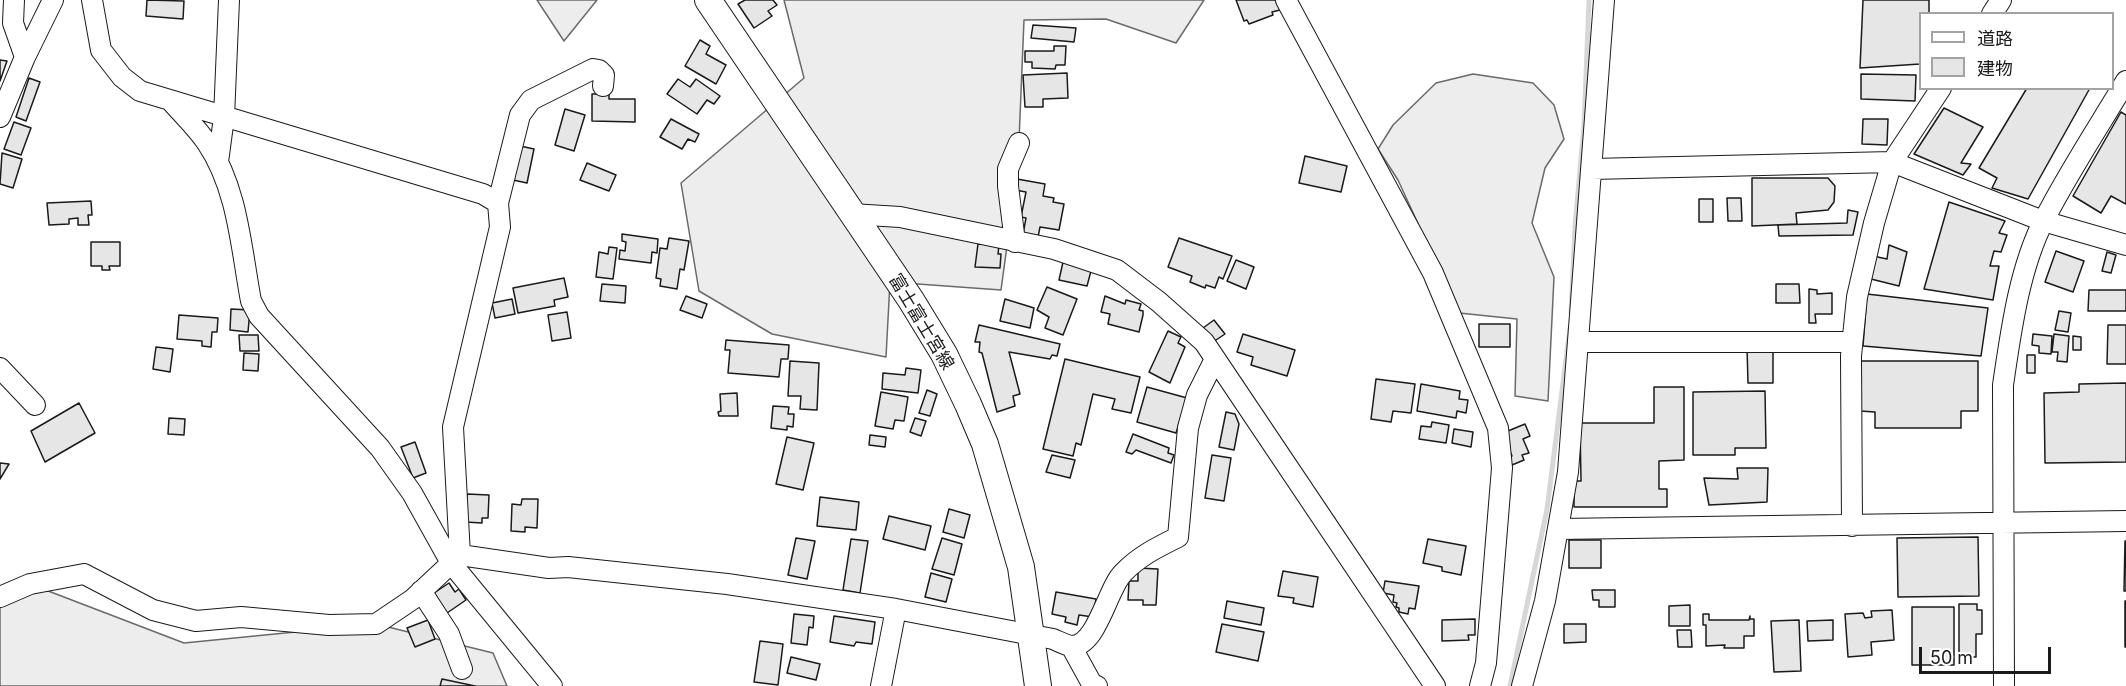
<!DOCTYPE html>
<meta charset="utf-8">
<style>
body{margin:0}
#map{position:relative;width:2126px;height:686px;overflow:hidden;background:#fff;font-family:Inter,"Noto Sans JP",sans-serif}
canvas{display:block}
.legend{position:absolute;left:1919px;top:12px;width:195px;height:78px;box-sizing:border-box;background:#fff;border:2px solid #a3a3a3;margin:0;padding:8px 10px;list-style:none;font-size:18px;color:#1a1a1a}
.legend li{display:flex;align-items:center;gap:12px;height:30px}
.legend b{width:30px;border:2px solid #a3a3a3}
.scale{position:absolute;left:1919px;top:647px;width:132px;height:27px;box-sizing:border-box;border:3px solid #1a1a1a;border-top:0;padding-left:8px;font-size:18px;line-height:21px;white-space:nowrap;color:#1a1a1a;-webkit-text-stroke:4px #fff;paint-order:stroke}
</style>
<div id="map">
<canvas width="2126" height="686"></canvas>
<ul class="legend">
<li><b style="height:8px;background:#fff"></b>道路</li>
<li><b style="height:16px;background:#e6e6e6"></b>建物</li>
</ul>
<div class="scale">50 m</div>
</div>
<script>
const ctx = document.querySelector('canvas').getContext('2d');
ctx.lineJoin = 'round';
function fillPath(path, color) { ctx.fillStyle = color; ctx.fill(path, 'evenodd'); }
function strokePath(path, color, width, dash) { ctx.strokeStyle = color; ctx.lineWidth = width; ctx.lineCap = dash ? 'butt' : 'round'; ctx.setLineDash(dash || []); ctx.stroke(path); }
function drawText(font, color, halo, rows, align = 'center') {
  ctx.font = font + ' Inter,"Noto Sans JP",sans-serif'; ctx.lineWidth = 4.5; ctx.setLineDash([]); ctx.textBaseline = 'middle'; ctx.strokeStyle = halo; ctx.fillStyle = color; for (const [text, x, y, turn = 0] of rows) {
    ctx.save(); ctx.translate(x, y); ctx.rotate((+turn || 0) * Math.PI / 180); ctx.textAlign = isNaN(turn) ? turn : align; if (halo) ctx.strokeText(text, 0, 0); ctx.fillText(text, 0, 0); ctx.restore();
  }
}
const built = new Path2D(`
 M537,0H597L564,41Z
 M784,0H1204L1176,43L1106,19L1024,20L1018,165L1001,290L890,282L886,357L772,334L699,291L681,183L804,78Z
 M1473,74L1533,83L1554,105L1564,139L1545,168L1532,223L1554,277L1548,401L1515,396L1517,319L1459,313L1398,180L1378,149L1393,125L1436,83Z
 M30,584L184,643L376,624L493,653L507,686H0V604Z`);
fillPath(built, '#ededed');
strokePath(built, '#6a6a6a', 1.5);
strokePath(new Path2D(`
 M1571,313L1575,226L1584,126L1589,0
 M1510,686L1547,509L1570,328`), '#d7d7d7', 5);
const building = new Path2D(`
 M147,0L184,1L183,19L146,16Z
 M745,0H773L777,5L768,11L772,16L754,28L738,4Z
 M1236,0H1276L1280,10L1272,12L1273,15L1249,24L1247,20L1244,21Z
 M1863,0H1929V14H1920V64L1860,68Z
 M1033,25L1076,28L1074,42L1031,38Z
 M700,40L710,46L706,54L726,65L716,84L685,66Z
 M1054,46H1066L1065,65H1056L1055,69L1032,68V62H1025V51H1054Z
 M0,60L7,61L0,81Z
 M1067,73L1068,98L1043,99V107H1025L1023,75Z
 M1861,74L1916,75L1915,101L1861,99Z
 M29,78L40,82L26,121L16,117Z
 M678,79L690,87L696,79L720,96L714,104L707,100L697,114L667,94Z
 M2027,88H2090L2028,199L1992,188L1997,178L1979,168Z
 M592,94H609V99H635V122L592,121Z
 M1944,108L1983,127L1961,163L1971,164L1963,175L1914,154Z
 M565,109L585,115L574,151L555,145Z
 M2121,112L2126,115V204L2111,196L2101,213L2073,196Z
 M671,119L699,134L695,142L688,139L682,149L660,137Z
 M1863,119H1888L1887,145L1862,144Z
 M14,122L31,128L21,155L4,149Z
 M520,146L534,149L527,183L513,180Z
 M2,153L22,159L13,188L0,184Z
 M1305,156L1347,166L1341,192L1299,183Z
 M587,163L616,175L609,191L580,180Z
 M1752,178H1828L1835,186L1834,202L1828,210L1796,213L1797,224L1752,226Z
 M1017,179L1045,184L1043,196L1054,198L1053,202L1064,204L1059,230L1040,227L1038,237L1023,234L1026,218L1021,217L1026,192L1015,190Z
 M1727,198H1741L1742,221H1728Z
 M1699,199H1713V222H1699Z
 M91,201L92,215H88L89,225H78V218L69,219V224L49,225L47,203Z
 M1949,202L2005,221L1999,233L2007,235L2001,252L1994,251L1990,266H1999L1993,300L1924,289Z
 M1848,210L1858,212L1853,235L1779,236L1778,225L1847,223Z
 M622,234L658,239L657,253L652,252L651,263L619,259L620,250L625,251L626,242L622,241Z
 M669,238L689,241L684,270L680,269L677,289L660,286L661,279L656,278L660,248L667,249Z
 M1179,238L1232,256L1223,279L1219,277L1215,288L1206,285L1205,288L1190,282L1192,276L1168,267Z
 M91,242H120V266H109L110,270H102V266H91Z
 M978,244L999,245L998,254H1001L1000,268L975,267Z
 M1889,245L1907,252L1899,286L1867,278L1873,256L1887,259Z
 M609,247L617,248L613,279L596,277L599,252L608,254Z
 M2056,251L2084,261L2073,292L2045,282Z
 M2107,252L2116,255L2111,273L2102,271Z
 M1236,260L1254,267L1246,289L1227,281Z
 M1063,262L1091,271L1087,286L1059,280Z
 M564,278L568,297L554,300L555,306L518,313L513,288Z
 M602,284L626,286L625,303L600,301Z
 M1776,284H1799L1800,303H1776Z
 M1047,287L1077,299L1063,335L1045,328L1049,317L1037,310Z
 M1809,289L1817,290V294L1832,293V314H1815L1816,323H1809Z
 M2089,290H2126V311H2088Z
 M1867,294L1988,308L1981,356L1863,346Z
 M686,296L707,304L702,318L680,310Z
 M1105,296L1125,304L1126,300L1141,304L1139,310L1143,311V315L1139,332L1108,324L1110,314L1101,312Z
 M512,299L515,314L495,318L492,303Z
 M1005,299L1034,308L1030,328L1000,321Z
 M231,309L250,310L248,332L230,330Z
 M2059,311L2071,313L2068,332L2055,330Z
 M567,312L571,338L552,341L548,315Z
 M179,315L218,318L217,332H212L211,347L202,346V341L177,339Z
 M1214,320L1225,334L1213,342L1203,328Z
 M1479,324H1510V347H1479Z
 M979,325L1060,344L1057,356L1052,355L1050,359L1009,352L1020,394L1013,396L1015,406L997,412L982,353L979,352L980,342H975Z
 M2108,325H2126V364H2107Z
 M1168,331L1181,337L1178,343L1185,347L1170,383L1149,372Z
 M1243,334L1295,350L1287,376L1251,365L1253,357L1237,352Z
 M2033,334L2052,336L2051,354L2039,353V346L2032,345Z
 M2054,334L2069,336L2067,362L2057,361L2058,352H2052Z
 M239,335H258L259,351H240Z
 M2073,336L2081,337V350H2073Z
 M726,340L789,345L788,359H781L779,377L728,373L730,350H725Z
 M156,347L173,349L170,372L153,369Z
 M1747,348H1773V383H1748Z
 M244,353L259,354L258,371L243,370Z
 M2027,355H2035V373H2027Z
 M1065,359L1140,377L1131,413L1112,409L1115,399L1093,394L1081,445L1076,443L1073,456L1043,449Z
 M790,361L819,363L817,410L800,409L801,396H788Z
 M1860,361H1978V411H1961V428H1875V412L1860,411Z
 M906,368L921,370L918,393L882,389L883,373L905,375Z
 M1376,379L1415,384L1411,413L1393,411L1391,422L1371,419Z
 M2126,383V462L2045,463L2044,393L2079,392V384Z
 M1421,384L1460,391L1459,399L1468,400L1466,413L1457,411L1456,418L1417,411Z
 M1147,387L1187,398L1176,433L1137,422Z
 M1654,387H1684V460L1659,461V489H1667V507H1574V481H1581L1580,423H1654Z
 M927,390L937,394L930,416L919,413Z
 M1765,391L1766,448H1735V455H1693V392Z
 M881,392L908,397L904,421L895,420L893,429L875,426Z
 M737,393L738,416H719L718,412L721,411L720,394Z
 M79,403L95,433L45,462L31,431Z
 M773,406L789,407L788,414H794L793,427L787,426V430L771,428Z
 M1226,412L1235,414L1239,424L1234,450L1219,447Z
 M169,418L185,419L184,435L168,434Z
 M915,418L926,421L921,436L910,432Z
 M1432,422L1449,425L1446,443L1419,439L1421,426L1431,427Z
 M1525,424L1530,436L1523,439L1529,453L1522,455L1524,460L1512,465L1508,459L1512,456L1503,433Z
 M1454,429L1473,432L1471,447L1452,443Z
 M1133,434L1169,448L1168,453L1174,455L1171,463L1136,450L1132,454L1126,452Z
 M870,435L886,437L885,447L869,445Z
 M787,437L814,443L803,490L776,484Z
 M415,442L426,473L413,478L401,447Z
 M1052,455L1075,460L1070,478L1046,472Z
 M1212,455L1231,458L1224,501L1205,498Z
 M0,463L9,464L0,479Z
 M1737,468H1768L1767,502L1709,505L1704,478L1738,479Z
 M467,494L489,495L488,518H482V523L465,522Z
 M820,497L859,502L856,530L817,526Z
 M522,499H538L537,528L525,527V532L511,531L512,504L521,505Z
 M949,509L970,515L964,538L943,532Z
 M889,516L931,526L925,550L883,539Z
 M1978,537L1979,596L1898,597L1897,538Z
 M796,538L815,541L807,579L788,575Z
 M942,538L962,544L954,575L932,569Z
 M851,539L868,541L860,593L843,590Z
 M1428,539L1466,546L1461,575L1442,571V567L1423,563Z
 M1569,540H1601V568H1569Z
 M2125,541H2126V591H2124Z
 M1138,568L1158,569L1156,605H1143V600H1128L1129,581H1138Z
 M1283,571L1318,577L1313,607L1293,603L1294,598L1278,596Z
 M931,573L952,579L946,602L925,597Z
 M1385,581L1419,586L1415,609L1409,608L1408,614L1399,612V608L1396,607L1397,603L1393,602L1394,595L1383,593Z
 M449,583L455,592L459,589L466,600L447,613L434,593Z
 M1592,590H1615V607H1599V600H1593Z
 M1056,592L1096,599L1093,617L1079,615L1077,625L1065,622L1066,617L1052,614Z
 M1227,601L1264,608L1261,625L1224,618Z
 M2125,601H2126V647H2125Z
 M1959,604H1977V610H1982V634H1976V657H1959Z
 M1690,605V626H1669V606Z
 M1912,607H1954V665H1912Z
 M1892,610L1894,640L1871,642L1872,655L1848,657L1845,614L1863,613L1865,618L1872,617L1871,611Z
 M794,614L814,616L813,628L809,627L807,645L791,643Z
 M1703,614H1709V620H1749L1750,616V619H1754V636H1744V648H1724L1725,645L1706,646V625H1703Z
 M834,616L875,622L872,644L856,642L854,646L830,642Z
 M1475,619V635H1468L1469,640L1442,641V620Z
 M428,620L435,639L415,647L407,628Z
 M1799,620L1801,671L1774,672L1771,621Z
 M1833,620V640L1808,641L1807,621Z
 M1222,624L1264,632L1258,661L1216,652Z
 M1564,624H1586V642L1564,643Z
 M1677,630H1691L1692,647H1678Z
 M760,641L783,644L778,685L754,682Z
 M791,657L820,664L816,680L787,673Z
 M442,679L475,686H440Z`);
fillPath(building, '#e6e6e6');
strokePath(building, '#1a1a1a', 1.5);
const minor = new Path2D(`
 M14,0L13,23L25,57
 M92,0L101,50L122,77L140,91L483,194L498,203L500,227L453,427L460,555
 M1286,0L1433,273L1498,428L1502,468L1486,663L1480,686
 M1992,14L2001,0
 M171,101C183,115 197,128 207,143C238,189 241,248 251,301L259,316L380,448L412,493L451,563L552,686
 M0,117L25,57L53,0
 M218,162L224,117L229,0
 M1591,169L1892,162L2043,221L2126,245
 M498,203L520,115L531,100L593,69L599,70L604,75L603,86
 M851,214L900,217L1054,249L1117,270L1159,302L1204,342L1435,686
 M1015,242L1008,186V169L1019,143
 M1578,342H1852
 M0,368L35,405
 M1852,526L1851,356L1857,297L1874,223L1892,162L1941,88
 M1558,529L2126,521
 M421,591L449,634L462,669
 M0,597L30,584L84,574L153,610L196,621L241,617L329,625L376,624L413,599L460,555L549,568L568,567L727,584L896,609L1053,639C1058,641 1065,645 1071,646C1097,647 1107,589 1123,573C1139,556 1158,547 1178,537L1188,428L1197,395L1215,359
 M1071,646L1092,684L1097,686
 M881,686L896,609
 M1522,686L1545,601L1568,472L1604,0
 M2004,686L2003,385C2011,331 2019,269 2044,220C2068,173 2099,126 2126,81`);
const major = new Path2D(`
 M708,0L911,300L944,354L968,404L985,444L1021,567L1038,686`);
strokePath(minor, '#1a1a1a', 22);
strokePath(major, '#1a1a1a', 28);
strokePath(minor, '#fff', 20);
strokePath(major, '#fff', 26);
drawText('18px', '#1a1a1a', '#fff', [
 ["富士富士宮線",921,322,59]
]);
</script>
